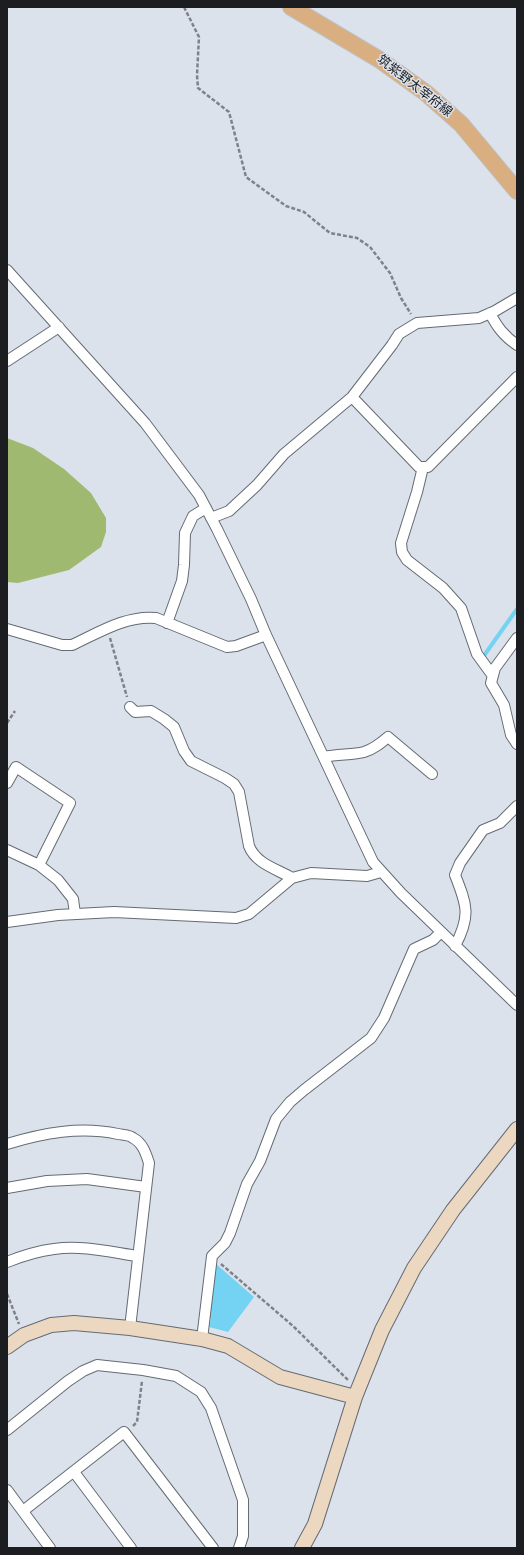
<!DOCTYPE html>
<meta charset="utf-8">
<style>
body{margin:0}
#map{position:relative;width:524px;height:1555px;overflow:hidden;background:#dbe2eb;font-family:Spectral,serif}
canvas{display:block}
.frame{position:absolute;inset:0;border:8px solid #1b1d20;pointer-events:none}
</style>
<div id="map">
<canvas width="524" height="1555"></canvas>
<div class="frame"></div>
</div>
<script>
const ctx = document.querySelector('canvas').getContext('2d');
ctx.lineJoin = 'round';
function fillPath(path, color) { ctx.fillStyle = color; ctx.fill(path, 'evenodd'); }
function strokePath(path, color, width, dash) { ctx.strokeStyle = color; ctx.lineWidth = width; ctx.lineCap = dash ? 'butt' : 'round'; ctx.setLineDash(dash || []); ctx.stroke(path); }
function drawText(font, color, halo, rows, align = 'center') {
  ctx.font = font + ' Spectral,"Noto Sans JP",serif'; ctx.lineWidth = 3; ctx.setLineDash([]); ctx.textBaseline = 'middle'; ctx.strokeStyle = halo; ctx.fillStyle = color; for (const [text, x, y, turn = 0] of rows) {
    ctx.save(); ctx.translate(x, y); ctx.rotate((+turn || 0) * Math.PI / 180); ctx.textAlign = isNaN(turn) ? turn : align; if (halo) ctx.strokeText(text, 0, 0); ctx.fillText(text, 0, 0); ctx.restore();
  }
}
fillPath(new Path2D(`
 M7,438L33,448L64,469L91,493L106,518V532L101,547L69,570L18,583L7,582Z`), '#a0b971');
fillPath(new Path2D(`
 M215,1263L254,1297L228,1332L209,1327L211,1319L208,1317Z`), '#74d3f3');
strokePath(new Path2D(`
 M483,657L517,609`), '#74d3f3', 4);
const street = new Path2D(`
 M7,270L145,423L199,495L217,529L251,599L266,635L373,862L401,893L517,1005
 M490,313C497,327 504,336 517,345
 M7,361L59,327
 M352,397L419,467H428L517,377
 M423,467L417,492L401,543L402,552L407,560L443,588L461,608L477,654L493,676
 M211,518L229,511L257,485L284,454L352,397L392,345L399,334L417,323L479,318L495,311L517,298
 M167,623L182,581L184,565L185,533L193,516L206,508
 M7,629L62,645H72C98,633 126,615 156,618L227,647L236,646L266,635
 M517,638L495,668L491,683L504,705L511,735L517,744
 M130,707L135,712L151,711L164,719L174,727L184,751L191,761L225,778L234,784L239,792L249,846C256,864 277,869 292,878
 M324,757C338,754 353,755 364,752C374,749 381,743 388,737L432,774
 M7,783L16,767L70,803L39,865
 M7,850L39,865L58,880L73,899L75,914
 M7,922L58,915L114,912L236,918L249,914L292,878L311,873L367,876L381,872
 M455,946C471,916 467,905 455,875L460,863L483,830L500,823L517,806
 M7,1144C43,1133 80,1126 118,1134C123,1135 130,1135 133,1138C143,1143 146,1154 149,1163L130,1328
 M7,1188L47,1181L87,1179L146,1187
 M7,1262C22,1256 38,1251 54,1249C82,1245 110,1252 137,1256
 M202,1339L212,1256L225,1243L230,1233L247,1184L260,1161L276,1119L290,1102L304,1090L371,1038L384,1018L414,949L433,940L441,932
 M7,1430L68,1381L83,1371L97,1365L143,1370L176,1376L201,1392L211,1408L243,1500V1536L239,1548
 M74,1472L131,1548
 M7,1490L50,1548
 M23,1511L124,1432L213,1548`);
const secondary = new Path2D(`
 M7,1347L24,1335L51,1325L74,1323L130,1328L202,1339L228,1346L280,1377L355,1397
 M302,1548L315,1524L355,1397L382,1330L414,1268L453,1210L517,1129`);
const primary = new Path2D(`
 M291,7L380,60L426,93L461,124L517,191`);
strokePath(street, '#656b73', 12);
strokePath(secondary, '#656b73', 16);
strokePath(primary, '#bfc0c1', 18);
strokePath(new Path2D(`
 M184,7L199,37L197,75L198,88L229,112L246,177L286,206L304,212L330,233L357,238L370,247L390,273L401,298L411,314
 M110,638L127,697
 M7,723L15,711
 M221,1264L293,1326L349,1381
 M7,1294L19,1324
 M133,1426L137,1422L142,1381`), '#7e8389', 2.5, [4, 2]);
strokePath(street, '#fff', 10);
strokePath(secondary, '#ecd7c0', 14);
strokePath(primary, '#d9af81', 16);
drawText('13px', '#1b1d20', '#dbe2eb', [
 ["筑紫野太宰府線",414,87,38]
]);
</script>
